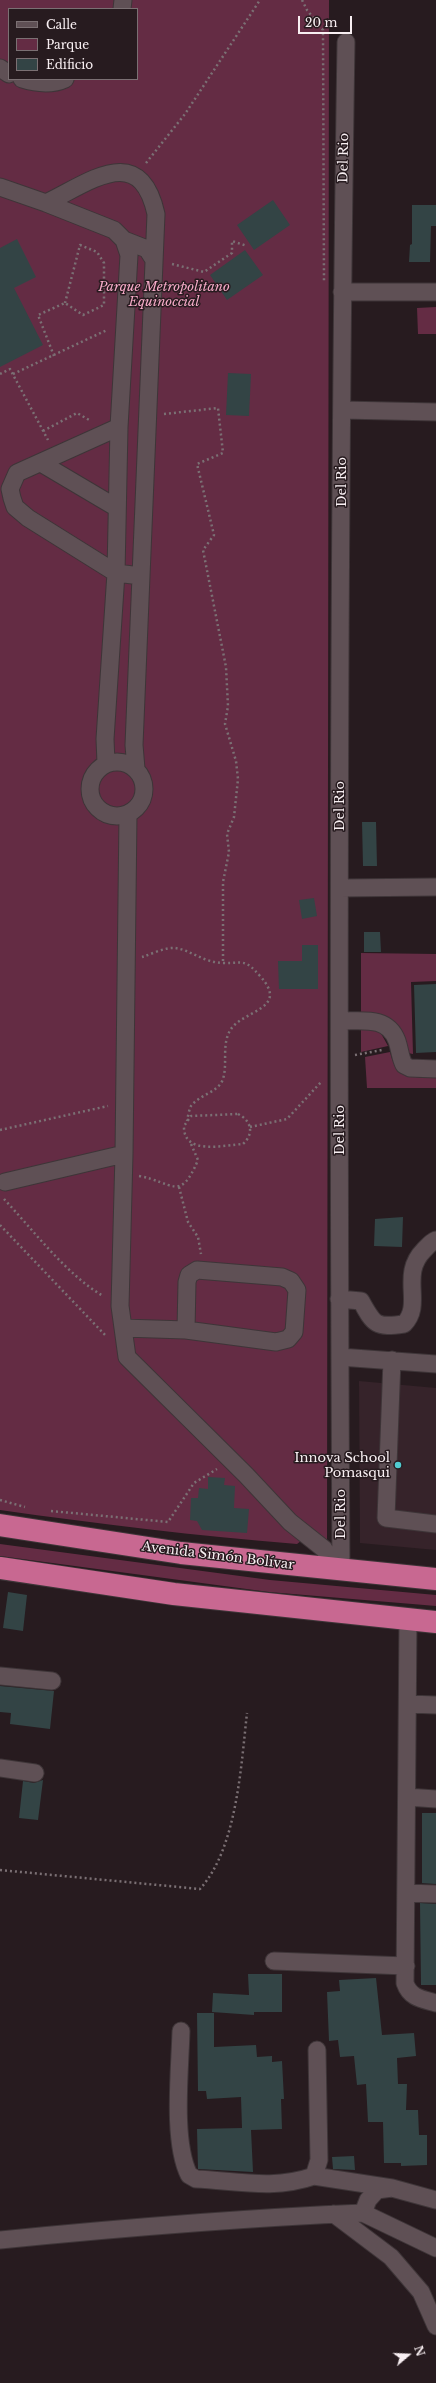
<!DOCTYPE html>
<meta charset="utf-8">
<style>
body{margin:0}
#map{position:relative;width:436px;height:2383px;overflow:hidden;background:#271b1f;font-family:"Libre Baskerville",serif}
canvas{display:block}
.legend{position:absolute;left:8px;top:8px;width:130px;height:72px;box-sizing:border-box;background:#271b1f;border:1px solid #7b7073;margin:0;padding:5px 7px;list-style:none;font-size:12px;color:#f8eff2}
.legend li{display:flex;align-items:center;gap:8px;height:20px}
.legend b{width:20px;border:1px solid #7b7073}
.north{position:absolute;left:388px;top:2335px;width:40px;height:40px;-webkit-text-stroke:3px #271b1f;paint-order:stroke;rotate:71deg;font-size:11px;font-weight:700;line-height:16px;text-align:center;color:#f8eff2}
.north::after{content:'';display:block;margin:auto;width:14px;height:18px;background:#f8eff2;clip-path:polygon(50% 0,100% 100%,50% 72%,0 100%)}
.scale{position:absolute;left:298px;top:16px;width:54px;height:18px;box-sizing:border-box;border:2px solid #f8eff2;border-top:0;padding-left:5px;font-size:12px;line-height:14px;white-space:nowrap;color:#f8eff2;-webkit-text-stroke:3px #271b1f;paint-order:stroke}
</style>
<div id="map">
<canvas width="436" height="2383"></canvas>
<ul class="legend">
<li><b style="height:5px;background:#5f5055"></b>Calle</li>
<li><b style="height:11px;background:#642c44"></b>Parque</li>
<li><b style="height:11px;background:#334445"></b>Edificio</li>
</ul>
<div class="north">N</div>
<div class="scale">20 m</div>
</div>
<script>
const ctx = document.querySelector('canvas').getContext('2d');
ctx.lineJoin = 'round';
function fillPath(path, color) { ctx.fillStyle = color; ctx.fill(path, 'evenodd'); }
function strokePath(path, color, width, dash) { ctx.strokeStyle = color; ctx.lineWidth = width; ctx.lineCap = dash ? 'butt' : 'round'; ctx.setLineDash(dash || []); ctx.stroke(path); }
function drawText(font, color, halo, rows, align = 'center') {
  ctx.font = font + ' "Libre Baskerville",serif'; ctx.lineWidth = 3; ctx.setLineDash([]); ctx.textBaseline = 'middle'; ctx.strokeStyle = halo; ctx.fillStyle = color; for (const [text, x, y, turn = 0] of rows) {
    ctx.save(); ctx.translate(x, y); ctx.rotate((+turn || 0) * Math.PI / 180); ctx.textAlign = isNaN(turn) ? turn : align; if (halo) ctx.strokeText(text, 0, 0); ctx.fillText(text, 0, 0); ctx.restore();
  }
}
fillPath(new Path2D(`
 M359,1381L436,1388V1550L360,1543Z`), '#36232a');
fillPath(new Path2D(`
 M0,0H329L327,1540L313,1532L297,1544C197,1536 99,1524 0,1510ZM9,9H137V79H9Z
 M436,307V334H418L417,308Z
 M361,953L436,954V981L411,982L413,1054L408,1053L392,1020L387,1017L361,1016Z
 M361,1027L378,1028L388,1046L361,1052Z
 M390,1052C397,1081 411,1077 436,1077V1088H367L365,1057Z
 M0,1544L270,1580L436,1595V1606L269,1592L0,1556Z`), '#642c44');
fillPath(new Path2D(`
 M273,200L290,225L254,250L237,225Z
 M412,205H436V226H431L430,262H409L410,245L412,244Z
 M17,239L36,277L14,288L43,345L0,367V248Z
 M245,250L263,275L227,300L210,275Z
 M228,373L251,374L249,416L226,415Z
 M362,822H376L377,866H363Z
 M314,898L317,916L302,919L299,900Z
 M364,932H380L381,952H364Z
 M302,945H318V989H279L278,961H302Z
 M436,984V1052L416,1053L414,985Z
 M403,1217L402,1247L374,1246L375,1219Z
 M208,1477L225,1478L224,1485L235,1486L234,1508L249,1509L247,1533L202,1530L197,1521L190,1520L191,1498H198L199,1488L208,1489Z
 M8,1592L27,1595L23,1631L3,1628Z
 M0,1686L54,1691L50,1729L10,1724L11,1713L0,1712Z
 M43,1780L38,1820L19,1818L23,1781L34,1783Z
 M422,1813H436V1884L420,1883H422Z
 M420,1903L436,1904V1985H421Z
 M248,1974H282V2012H254V2015L212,2012L213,1993L249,1995Z
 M376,1978L382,2035L414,2033L416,2056L397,2058L398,2084H407L406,2110H418L419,2135H427V2165L401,2166V2163H384L383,2122H368L366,2084L357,2085L354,2056L340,2057L338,2040L329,2041L327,1992L340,1991L339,1980Z
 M197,2013H214V2047L256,2045L257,2057L272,2056V2062L282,2061L284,2099H281L282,2129L251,2130L253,2172L198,2169L197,2129L242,2128L241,2097L207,2099L206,2091H198Z
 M354,2156L355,2170L333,2169L332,2157Z`), '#334445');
const minor = new Path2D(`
 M122,9L123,0
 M0,68L9,74
 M22,79C35,83 52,85 65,79
 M0,187L46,203L114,230L124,240L129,255L119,427L116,573L105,739L106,763
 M46,203C90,182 140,141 156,214L134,745L136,769
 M124,240L147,249L154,260
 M342,292H436
 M342,410L436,412
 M119,427L17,473L10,489L12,498L15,507L28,518L116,573L141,576
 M41,463L117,508
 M90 789a27 27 0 1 1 54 0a27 27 0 1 1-54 0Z
 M128,814L124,1154L120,1306L127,1357L246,1475L290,1522L324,1549L327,1554L328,1569
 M340,888L436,887
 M341,1021C363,1021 388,1016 397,1041C400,1050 400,1057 404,1065L410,1068L436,1069
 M5,1182L124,1154
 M339,1299L361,1301C374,1325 376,1328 404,1324C424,1304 399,1275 424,1250C428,1246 431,1242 436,1240
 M123,1328L186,1330L276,1342L288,1339L294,1332L297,1290L291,1281L282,1277L197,1270L189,1275L187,1282L186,1330
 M340,1357L436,1364
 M392,1360L386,1518L436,1524
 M341,1570C338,1061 338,551 346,42
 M408,1620L405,1983C410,1998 422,1999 436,2003
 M0,1676L52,1681
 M408,1704L436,1705
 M0,1768L35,1773
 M407,1797L436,1799
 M406,1893L436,1894
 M274,1961L406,1966
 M181,2031C180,2070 172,2141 189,2175L196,2179C238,2181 274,2190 314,2176L319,2160L317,2050
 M314,2176L392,2188L436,2200
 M363,2213L436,2248
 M334,2214L391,2257L421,2292L436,2326
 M0,2240C121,2228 242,2218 363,2213L368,2200L377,2190L392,2188`);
const highway = new Path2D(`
 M0,1525L181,1553L436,1579
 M0,1568L174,1594L436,1622`);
strokePath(minor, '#3e3538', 19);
strokePath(highway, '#3e3538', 24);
strokePath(new Path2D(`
 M302,0L307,10L323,30L324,283
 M146,163L185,114L260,0
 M172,264L204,272L232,253V241L247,246
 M54,356L38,315L65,303L83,315L104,305V263L97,252L80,245L65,303
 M0,374L10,369L48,440
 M13,374L107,330
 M164,414L218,408L223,453L197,464L214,535L203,550L226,667L228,706L225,724L236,761L238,779L234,817L227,834L229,852L223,882V963
 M43,431L77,413L91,421
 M142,957C152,954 165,947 175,948C191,950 204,963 224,963C245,963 245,959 260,976C290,1009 244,1010 231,1029C221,1044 228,1063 223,1079C219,1092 199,1095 191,1106C189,1110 188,1116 187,1121
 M355,1055L382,1050
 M238,1114C252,1121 254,1134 243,1144C224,1145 183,1156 184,1126L191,1116Z
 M250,1127L287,1119L322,1081
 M0,1130L108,1106
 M139,1176C173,1182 180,1203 198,1160L191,1144
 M179,1187L188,1222L198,1237L201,1254
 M4,1199C34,1231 66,1274 103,1296
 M0,1225L106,1336
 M0,1500L25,1507
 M51,1511L168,1522L194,1483L217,1469
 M0,1870L200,1889C237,1848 241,1766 247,1713`), '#7b7074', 2.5, [2, 3]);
strokePath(minor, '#5f5055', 17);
strokePath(highway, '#c86891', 22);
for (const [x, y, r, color] of [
 [398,1465,4,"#51ccd1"]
]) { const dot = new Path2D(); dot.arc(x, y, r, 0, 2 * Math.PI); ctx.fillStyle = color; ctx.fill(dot); strokePath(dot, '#271b1f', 1.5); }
drawText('13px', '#f8eff2', '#271b1f', [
 ["Del Rio",344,158,-89],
 ["Del Rio",342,482,-90],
 ["Del Rio",340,806,-90],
 ["Del Rio",340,1130,-90],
 ["Del Rio",341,1514,-90],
 ["Avenida Simón Bolívar",218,1556,7]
]);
drawText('italic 13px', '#f6abc8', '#271b1f', [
 ["Parque Metropolitano",164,287],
 ["Equinoccial",164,302]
]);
drawText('13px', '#f8eff2', '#271b1f', [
 ["Innova School",390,1458],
 ["Pomasqui",390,1473]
], 'right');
</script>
